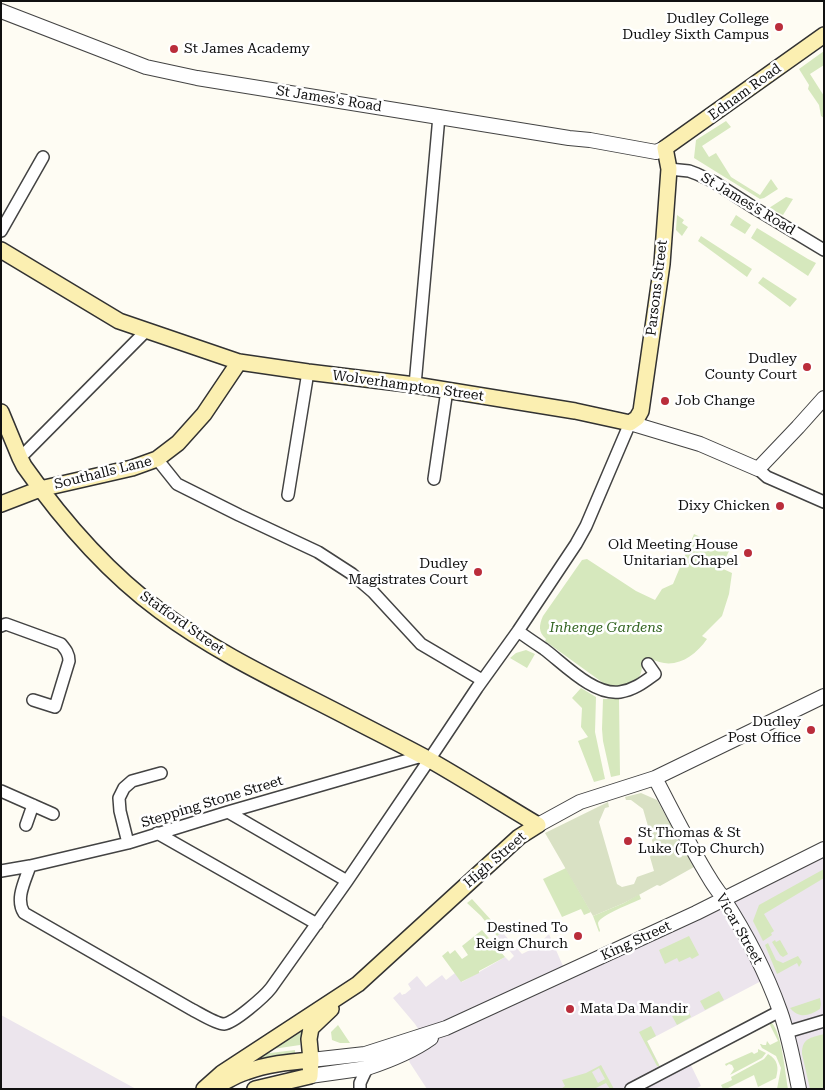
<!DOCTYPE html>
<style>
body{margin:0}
#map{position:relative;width:825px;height:1090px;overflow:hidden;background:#fefcf3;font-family:"Roboto Serif",serif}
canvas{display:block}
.frame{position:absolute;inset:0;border:2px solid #101010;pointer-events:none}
</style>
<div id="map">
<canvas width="825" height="1090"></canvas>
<div class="frame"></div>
</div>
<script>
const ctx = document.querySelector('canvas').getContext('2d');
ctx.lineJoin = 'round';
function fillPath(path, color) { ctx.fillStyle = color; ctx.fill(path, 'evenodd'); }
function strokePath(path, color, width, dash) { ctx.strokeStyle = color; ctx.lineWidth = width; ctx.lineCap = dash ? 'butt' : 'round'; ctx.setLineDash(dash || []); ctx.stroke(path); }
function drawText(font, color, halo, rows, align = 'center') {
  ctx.font = font + ' "Roboto Serif",serif'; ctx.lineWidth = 5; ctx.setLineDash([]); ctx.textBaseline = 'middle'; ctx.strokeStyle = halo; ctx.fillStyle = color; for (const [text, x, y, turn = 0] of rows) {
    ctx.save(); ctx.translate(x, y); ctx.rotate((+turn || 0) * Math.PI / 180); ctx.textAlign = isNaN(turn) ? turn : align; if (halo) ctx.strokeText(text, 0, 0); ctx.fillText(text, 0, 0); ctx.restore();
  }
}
fillPath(new Path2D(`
 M824,849V1089H799L767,978L647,1041L663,1072L688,1059L701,1086L695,1089H427L410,1063L403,1047L424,1038L415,1024L393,998L400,992L402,995L404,994H405L411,989L408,984L417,976L426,987L442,975L446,980L455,973L462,982L505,957L509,961L514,956L497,936L502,932L522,954L534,948L549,934L566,973Z
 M1,1015L136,1089H1Z`), '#ece5ed');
fillPath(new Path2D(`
 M824,51V65L810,74L824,96V118L821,116L819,105L808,89L809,85L799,69Z
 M726,121L731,127L702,146L709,157L716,153L731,177L760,195L771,179L778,189L764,198L760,199L694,158L696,140Z
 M786,197L793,199L783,215L769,208Z
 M677,215L684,220L682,223L688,227L682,236L676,230Z
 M736,215L751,225L745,234L730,225Z
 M757,228L808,259L816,263L808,276L751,238Z
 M701,236L752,269L747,277L698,241Z
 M763,277L797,299L790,307L758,283Z
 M694,534L729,551L721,568L732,573L729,594L722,616L702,636L707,639C693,659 672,671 650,658L641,663C646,678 628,689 614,687C611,687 608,686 606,685L545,641L546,639C538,632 539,625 543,616L582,560L587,559L636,591L655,600L662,589L673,584Z
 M526,650L535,654L527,668L510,658L516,653Z
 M581,688L596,697L595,732L605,779L594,782L578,741L588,737L581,727L582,708L572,698Z
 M603,699H619L620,775L611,777L603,741L602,729Z
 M566,868L591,912L584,915L581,909L562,917L543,879Z
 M824,869V878L764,914L774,931L771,933L772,935L763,941L753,921L759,905Z
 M639,894L641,899C633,903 600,915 598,923C598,926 600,929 600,931L599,932L593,916L624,903Z
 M472,899L502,932L497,936L481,916L467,903Z
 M482,930L505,957L479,971V973L461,982L442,956L448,951L450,954L455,950L462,959L468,955L462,946Z
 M689,936L699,955L692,959L690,957L679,962L677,958L665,964L659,950Z
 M775,940L776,942L780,940L788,954L783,957L780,955L772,942Z
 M768,943L776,960L783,963L798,956L802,962L799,967L797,963L777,974L765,945Z
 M719,991L724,1000L705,1010L700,1001Z
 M820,998L821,1004L820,1009C809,1016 799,1019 790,1008Z
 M687,1008L691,1017L677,1025L672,1016Z
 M769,1023H772C782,1035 785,1072 788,1089H777L781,1068L776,1056L762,1048L760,1044H761L763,1045H766L767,1041L770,1045L778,1041Z
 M338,1025L350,1043H340L332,1040L331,1032Z
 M302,1026L300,1045L273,1049L271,1047Z
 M651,1026L656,1036L647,1041L660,1067L657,1066L639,1032Z
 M824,1034V1089H810L802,1054C802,1038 810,1038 824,1034Z
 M758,1049L766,1053L762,1058L730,1075L734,1069L732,1065L729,1064L726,1066L725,1064L752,1052L754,1054L758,1052Z
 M268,1050L270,1053L295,1050V1053L258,1061L256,1058Z
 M768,1054C778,1060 779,1067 776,1078L758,1087L754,1075L726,1089H723L721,1085L732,1080L731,1077L764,1059Z
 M601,1065L614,1089H610L606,1083L594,1089H561L565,1086L562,1080L586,1073ZM599,1068L605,1079L598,1083L592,1072Z`), '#d6e8bd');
fillPath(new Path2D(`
 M641,793L657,800L694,867L660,886L657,885L624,903L593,916L545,833L608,802L609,807L605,808L599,822L617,884L622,887L634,884L637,877L654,871L650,857L654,847L643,809L631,800H626L625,797Z`), '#d9e1c4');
const minor = new Path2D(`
 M669,169L689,171L697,174L714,182L756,209L824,250
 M1,231L43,157
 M415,385L439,116
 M20,458L146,331
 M157,459L177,484L239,515L318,552L352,574L373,592L421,644L482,680
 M758,469L767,477L824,502
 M434,479L447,390
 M288,495L308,372
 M1,626L6,624L61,644C66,650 69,654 69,661L55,707L33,700
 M518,631C526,637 535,643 544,649C564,664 594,696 620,692C634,690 644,682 655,674L648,664
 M1,791L53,814
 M228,812L347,881
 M26,825L33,805
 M157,833L317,924
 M128,843L120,811L119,798L124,788L132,781L161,773
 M30,866C25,881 15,899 24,913L191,1009C199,1013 216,1024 224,1024C234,1023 264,997 271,988L347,881L429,760L477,688L518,631L576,544L586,526L630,423
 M1,871L30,866L128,843L228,812L422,756
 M787,1032L824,1021
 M360,1089V1083L367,1068
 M631,1089L780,1011`);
const tertiary = new Path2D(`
 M1,11L146,67L197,78L569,138L590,140L656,152L665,148
 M630,423L700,444L758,469L798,427L824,398
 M655,778C673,812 690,847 710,879C714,886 719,892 723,898C745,932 766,972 780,1011C789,1036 794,1063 799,1089
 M538,825L580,802L655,778L824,696
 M311,1060L365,1054L446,1028L696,913L824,849
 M310,1076L367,1068C388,1061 413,1051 431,1038`);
const secondary = new Path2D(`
 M1,250L119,321L239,362L308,372L415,385L575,411L630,423L637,418L641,411L662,264L669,169L665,148L824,35
 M1,412L20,458L24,466C62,520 107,572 160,611C219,655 286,685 351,719C376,732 402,745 428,759C465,780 501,803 538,825L519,837L358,984L222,1073L204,1089
 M1,504L40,489L132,468L157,459L178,443L204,414L239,362
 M217,1086C227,1081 236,1075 246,1072C267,1064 289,1062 311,1060
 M255,1089L310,1076L311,1060L309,1039L311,1028L331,1009`);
strokePath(minor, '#434343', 14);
strokePath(tertiary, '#434343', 16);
strokePath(secondary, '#323232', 18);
strokePath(minor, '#fff', 11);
strokePath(tertiary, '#fff', 14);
strokePath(secondary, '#fbefb1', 15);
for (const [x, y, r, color] of [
 [779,27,5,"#ba2d3b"],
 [174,49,5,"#ba2d3b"],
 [807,367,5,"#ba2d3b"],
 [665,401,5,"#ba2d3b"],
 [780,506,5,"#ba2d3b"],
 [748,553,5,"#ba2d3b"],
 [478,572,5,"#ba2d3b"],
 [811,730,5,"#ba2d3b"],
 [628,841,5,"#ba2d3b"],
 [578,936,5,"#ba2d3b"],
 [570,1009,5,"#ba2d3b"]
]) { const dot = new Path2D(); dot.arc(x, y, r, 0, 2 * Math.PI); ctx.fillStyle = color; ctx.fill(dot); strokePath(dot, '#fff', 2); }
drawText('14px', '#101010', '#fff', [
 ["Dudley College",769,19],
 ["Dudley Sixth Campus",769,35],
 ["St James Academy",184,49,"left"],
 ["Dudley",797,359],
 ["County Court",797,375],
 ["Job Change",675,401,"left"],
 ["Dixy Chicken",770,506],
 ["Old Meeting House",738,545],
 ["Unitarian Chapel",738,561],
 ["Dudley",468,564],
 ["Magistrates Court",468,580],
 ["Dudley",801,722],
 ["Post Office",801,738],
 ["St Thomas & St",638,833,"left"],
 ["Luke (Top Church)",638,849,"left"],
 ["Destined To",568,928],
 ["Reign Church",568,944],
 ["Mata Da Mandir",580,1009,"left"]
], 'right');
drawText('14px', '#101010', '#fff', [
 ["Ednam Road",745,92,-36],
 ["St James's Road",329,99,9],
 ["St James's Road",748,204,31],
 ["Parsons Street",657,288,-83],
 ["Wolverhampton Street",408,386,8],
 ["Southalls Lane",103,473,-14],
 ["Stafford Street",182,623,35],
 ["Stepping Stone Street",212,802,-17],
 ["High Street",495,860,-41],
 ["Vicar Street",739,929,60],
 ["King Street",636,941,-25]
]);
drawText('italic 14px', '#336522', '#fff', [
 ["Inhenge Gardens",606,628]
]);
</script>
